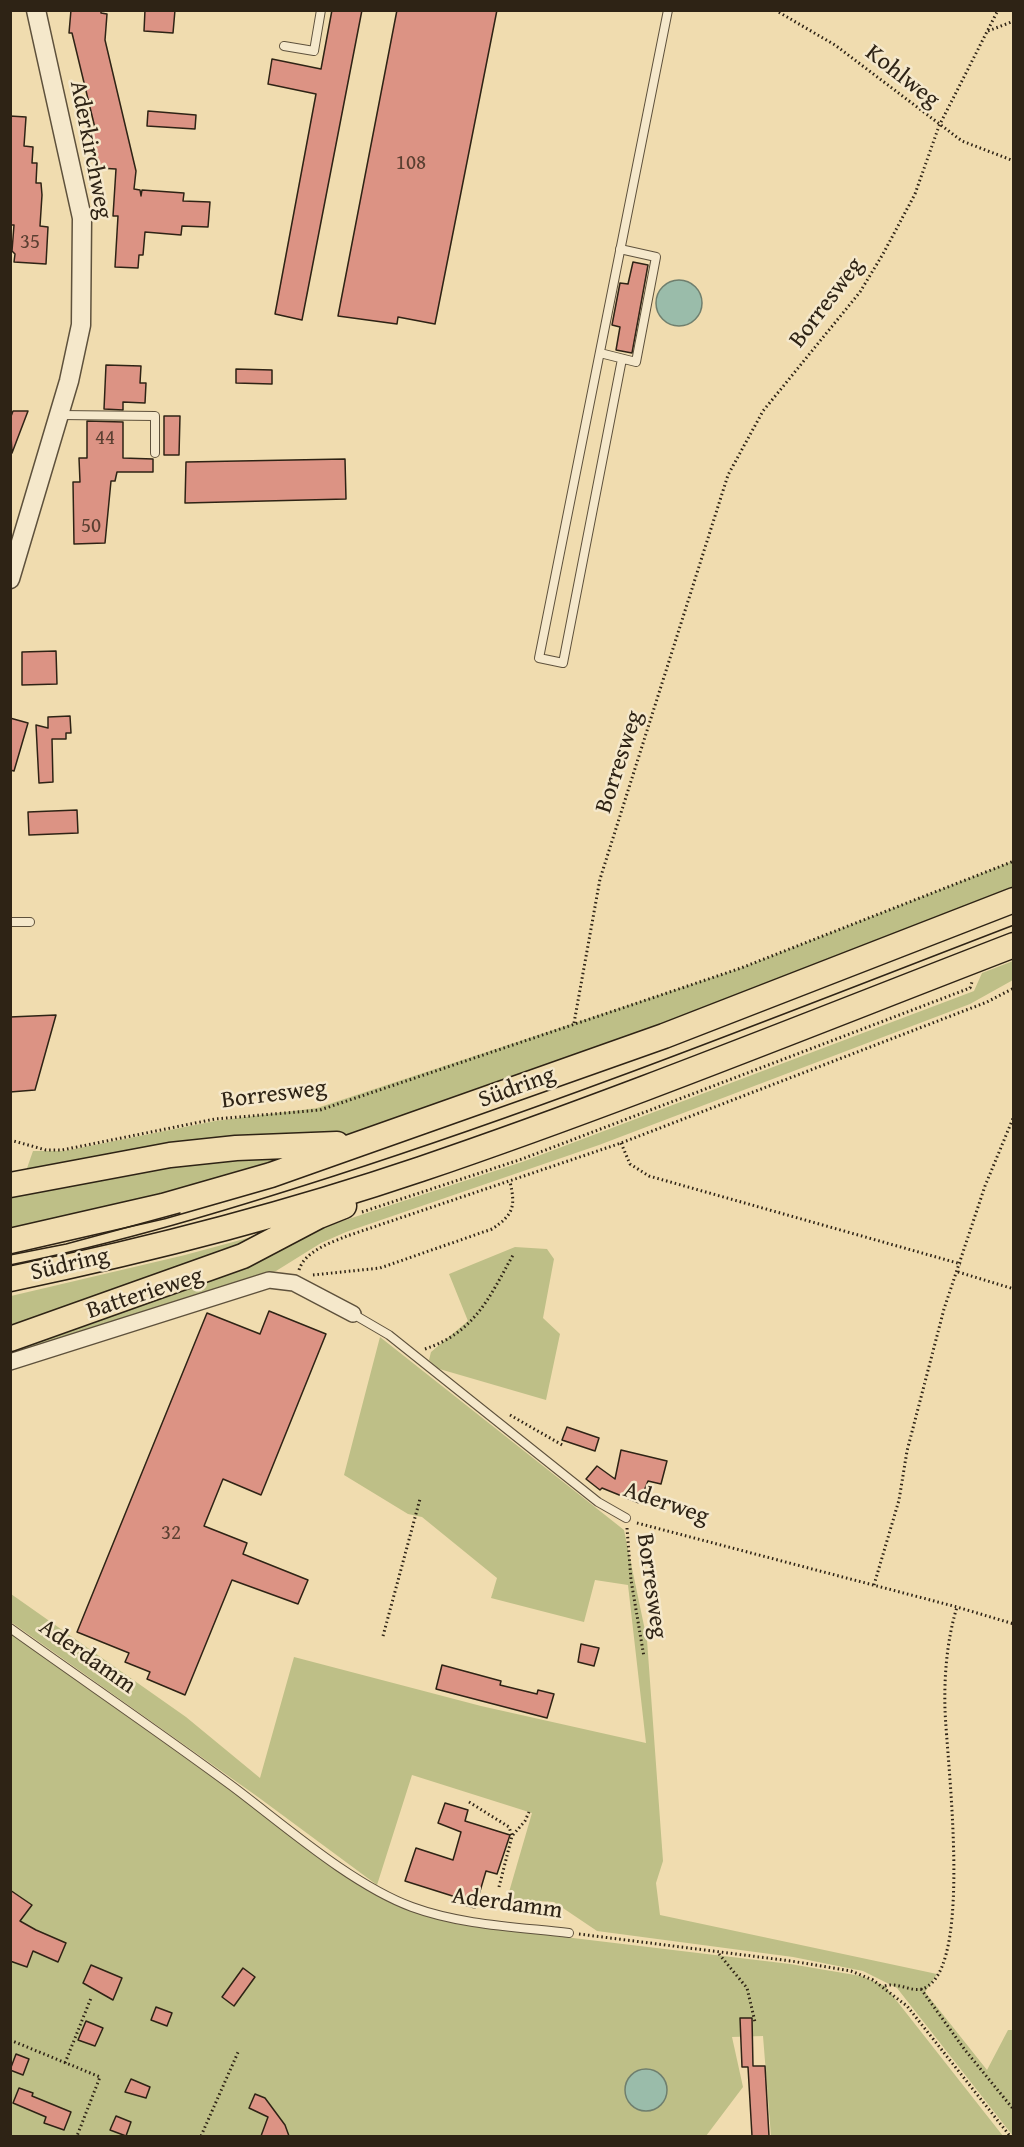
<!DOCTYPE html>
<meta charset="utf-8">
<style>
body{margin:0}
#map{position:relative;width:1024px;height:2147px;overflow:hidden;background:#f0dcaf;font-family:"Gentium Book Plus",serif}
canvas{display:block}
.frame{position:absolute;inset:0;border:12px solid #2e2315;pointer-events:none}
</style>
<div id="map">
<canvas width="1024" height="2147"></canvas>
<div class="frame"></div>
</div>
<script>
const ctx = document.querySelector('canvas').getContext('2d');
ctx.lineJoin = 'round';
function fillPath(path, color) { ctx.fillStyle = color; ctx.fill(path, 'evenodd'); }
function strokePath(path, color, width, dash) { ctx.strokeStyle = color; ctx.lineWidth = width; ctx.lineCap = dash ? 'butt' : 'round'; ctx.setLineDash(dash || []); ctx.stroke(path); }
function drawText(font, color, halo, rows, align = 'center') {
  ctx.font = font + ' "Gentium Book Plus",serif'; ctx.lineWidth = 5; ctx.setLineDash([]); ctx.textBaseline = 'middle'; ctx.strokeStyle = halo; ctx.fillStyle = color; for (const [text, x, y, turn = 0] of rows) {
    ctx.save(); ctx.translate(x, y); ctx.rotate((+turn || 0) * Math.PI / 180); ctx.textAlign = isNaN(turn) ? turn : align; if (halo) ctx.strokeText(text, 0, 0); ctx.fillText(text, 0, 0); ctx.restore();
  }
}
fillPath(new Path2D(`
 M1013,861V891L564,1061L250,1173L60,1220L11,1228V1174L26,1171L33,1151H64L215,1121L317,1108L741,968Z
 M1013,961V980L970,1004L599,1145L346,1232L321,1243L276,1271L11,1356V1348L303,1234L522,1162L974,991L982,973Z
 M281,1229L11,1331V1296L185,1255Z
 M515,1247L547,1249L554,1259L543,1318L560,1334L546,1400L436,1368L429,1360L431,1352L468,1321L449,1274Z
 M380,1337L624,1530L647,1640L663,1861L656,1883L660,1915L937,1974L925,1992L987,2070L1008,2030H1013V2136L897,1988L863,1971L793,1957L597,1931L554,1902L507,1899L532,1813L412,1775L377,1885L258,1797L11,1622V1594L186,1717L260,1778L294,1657L481,1706L646,1743L628,1585L595,1580L584,1622L491,1598L497,1578L422,1517L408,1514L344,1475Z
 M10,1633L383,1899L456,1924L790,1964L861,1976L885,1986L1003,2136H771L763,2036L732,2037L743,2087L706,2136H11Z`), '#bebf87');
const water = new Path2D(`
 M656 303a23 23 0 1 1 46 0a23 23 0 1 1-46 0Z
 M625 2090a21 21 0 1 1 42 0a21 21 0 1 1-42 0Z`);
fillPath(water, '#9abcaa');
strokePath(water, '#6f7f6e', 1.5);
const building = new Path2D(`
 M71,10H101V13L107,14L105,40L136,171L134,189L140,190L141,196L142,190L184,193L183,201L210,202L208,227L182,226L181,235L145,232L143,255H139L138,268L115,267L118,216H113L116,169L99,168L91,129L95,128L72,33H69Z
 M145,10H175L173,33L144,31Z
 M332,10H362L302,320L275,314L316,94L268,84L272,59L321,69Z
 M397,10H497L435,324L398,317L397,324L338,316Z
 M148,111L196,115L195,129L147,126Z
 M10,116L26,117L24,146L33,147L32,163H37L36,183H41L42,195L40,226L48,227L46,264L14,262L15,254L12,251L14,225H10Z
 M633,262L648,265L632,353L616,350L620,327L612,325L620,283L628,284Z
 M106,365L141,366L140,383H146L145,403L123,402V410L104,409Z
 M236,369L272,370V384L236,383Z
 M13,411H28L12,453L10,419Z
 M164,416H180L179,455H164Z
 M87,421L123,422V458L153,459V472H117L115,481H111L105,543L74,544L73,482H80L79,458H87Z
 M345,459L346,499L185,503L186,462Z
 M56,651L57,684L22,685V652Z
 M70,716L71,733H66V739H52L53,782L39,783L36,725L48,728V717Z
 M10,718L28,723L14,771L10,770Z
 M77,810L78,833L29,835L28,812Z
 M56,1015L35,1090L10,1092V1017Z
 M269,1311L326,1334L261,1495L223,1479L204,1526L247,1543L243,1554L308,1580L298,1604L232,1580L185,1695L147,1679L150,1672L125,1662L129,1653L77,1632L207,1313L260,1334Z
 M567,1427L599,1438L595,1451L562,1440Z
 M621,1450L667,1461L661,1484L648,1481L639,1503L602,1488L600,1490L586,1479L597,1466L615,1479Z
 M581,1644L599,1648L594,1666L578,1662Z
 M442,1665L501,1681L500,1685L537,1694L538,1690L554,1694L547,1718L436,1689Z
 M445,1803L468,1810L465,1821L510,1835L497,1874L486,1871L475,1908L460,1904L462,1899L405,1881L416,1848L453,1860L461,1832L438,1823Z
 M10,1890L32,1905L20,1921L36,1930L66,1943L58,1962L33,1951L27,1967L10,1961Z
 M91,1965L122,1978L113,2000L83,1983Z
 M243,1968L255,1977L234,2006L222,1997Z
 M156,2007L172,2013L167,2026L151,2020Z
 M740,2018H752L753,2066H765L769,2136H752L748,2067H742Z
 M86,2021L103,2028L95,2046L78,2040Z
 M16,2054L29,2059L23,2075L10,2070Z
 M131,2079L150,2087L146,2098L125,2092Z
 M19,2088L33,2093L32,2096L71,2112L64,2130L44,2123L46,2117L13,2103Z
 M255,2094L265,2098L285,2125L289,2136H261L268,2117L249,2108Z
 M116,2116L131,2122L126,2136L110,2130Z`);
fillPath(building, '#dc9384');
strokePath(building, '#2e2315', 1.5);
const service = new Path2D(`
 M284,46L314,51L321,10
 M600,353L636,362L656,257L620,249
 M622,359L563,663L539,658L668,10
 M60,415L155,416V453
 M10,922H30
 M353,1314L389,1335L598,1502L626,1518
 M10,1628C84,1681 159,1732 232,1786C284,1825 352,1885 412,1907C461,1925 517,1927 569,1933`);
const minor = new Path2D(`
 M10,1362L269,1280L294,1283L353,1314`);
const tertiary = new Path2D(`
 M10,579L69,381L81,325L82,218L36,10`);
const primary = new Path2D(`
 M10,1185L170,1155L236,1148L337,1144
 M10,1241L163,1206L271,1175L664,1036L1014,900
 M10,1279C149,1250 288,1214 421,1169C621,1101 817,1021 1014,945
 M10,1339L243,1256L319,1216L344,1206`);
strokePath(service, '#5e513c', 10);
strokePath(minor, '#5e513c', 18);
strokePath(tertiary, '#5e513c', 21);
strokePath(primary, '#2e2315', 27);
strokePath(new Path2D(`
 M775,10L835,45L962,141L1014,161
 M988,31L1014,21
 M574,1023L600,879L728,475L763,411L860,292L883,254L915,194L939,126L998,10
 M10,1140L46,1150H62L215,1119L320,1110L741,968L1014,861
 M621,1143L630,1164L649,1176L961,1264
 M362,1212L522,1159L970,988L972,982
 M299,1270C305,1251 330,1243 347,1236L621,1143L987,1002L1014,988
 M958,1272L1014,1289
 M313,1275L380,1268L492,1229C513,1215 516,1207 510,1182
 M425,1349C475,1332 489,1298 513,1255
 M510,1415L564,1446
 M637,1523L957,1607L1014,1624
 M627,1528L631,1580L644,1657
 M874,1585L899,1500L907,1451L944,1309L985,1186L1014,1116
 M383,1636L420,1499
 M469,1802L509,1827L512,1836
 M499,1887L512,1836L525,1821L529,1812
 M579,1934L791,1961L851,1971L873,1980L907,2006L1010,2136
 M719,1954L747,1988L755,2022
 M885,1986C900,1981 915,1996 928,1986C972,1957 947,1762 945,1710C944,1676 947,1639 957,1607
 M921,1989L965,2050L1014,2110
 M10,2040L100,2077L77,2136
 M65,2063L91,1998
 M201,2136L239,2050`), '#2e2315', 3, [1.5, 3]);
strokePath(service, '#f5e8cb', 8);
strokePath(minor, '#f5e8cb', 15);
strokePath(tertiary, '#f5e8cb', 18);
strokePath(primary, '#f0dcaf', 24);
strokePath(new Path2D(`
 M10,1255L66,1244L180,1213
 M10,1265C120,1243 228,1210 334,1176C564,1102 788,1012 1014,925`), '#2e2315', 1.5);
drawText('21px', '#5a3f31', null, [
 ["108",411,164],
 ["35",30,243],
 ["44",105,439],
 ["50",91,527],
 ["32",171,1534]
]);
drawText('24px', '#2e2315', '#f5e8cb', [
 ["Kohlweg",902,77,38],
 ["Aderkirchweg",90,150,79],
 ["Borresweg",827,303,-53],
 ["Borresweg",620,762,-72],
 ["Südring",517,1088,-20],
 ["Borresweg",274,1095,-7],
 ["Südring",70,1265,-13],
 ["Batterieweg",145,1294,-18],
 ["Aderweg",666,1504,19],
 ["Borresweg",651,1586,82],
 ["Aderdamm",87,1657,35],
 ["Aderdamm",507,1904,8]
]);
</script>
